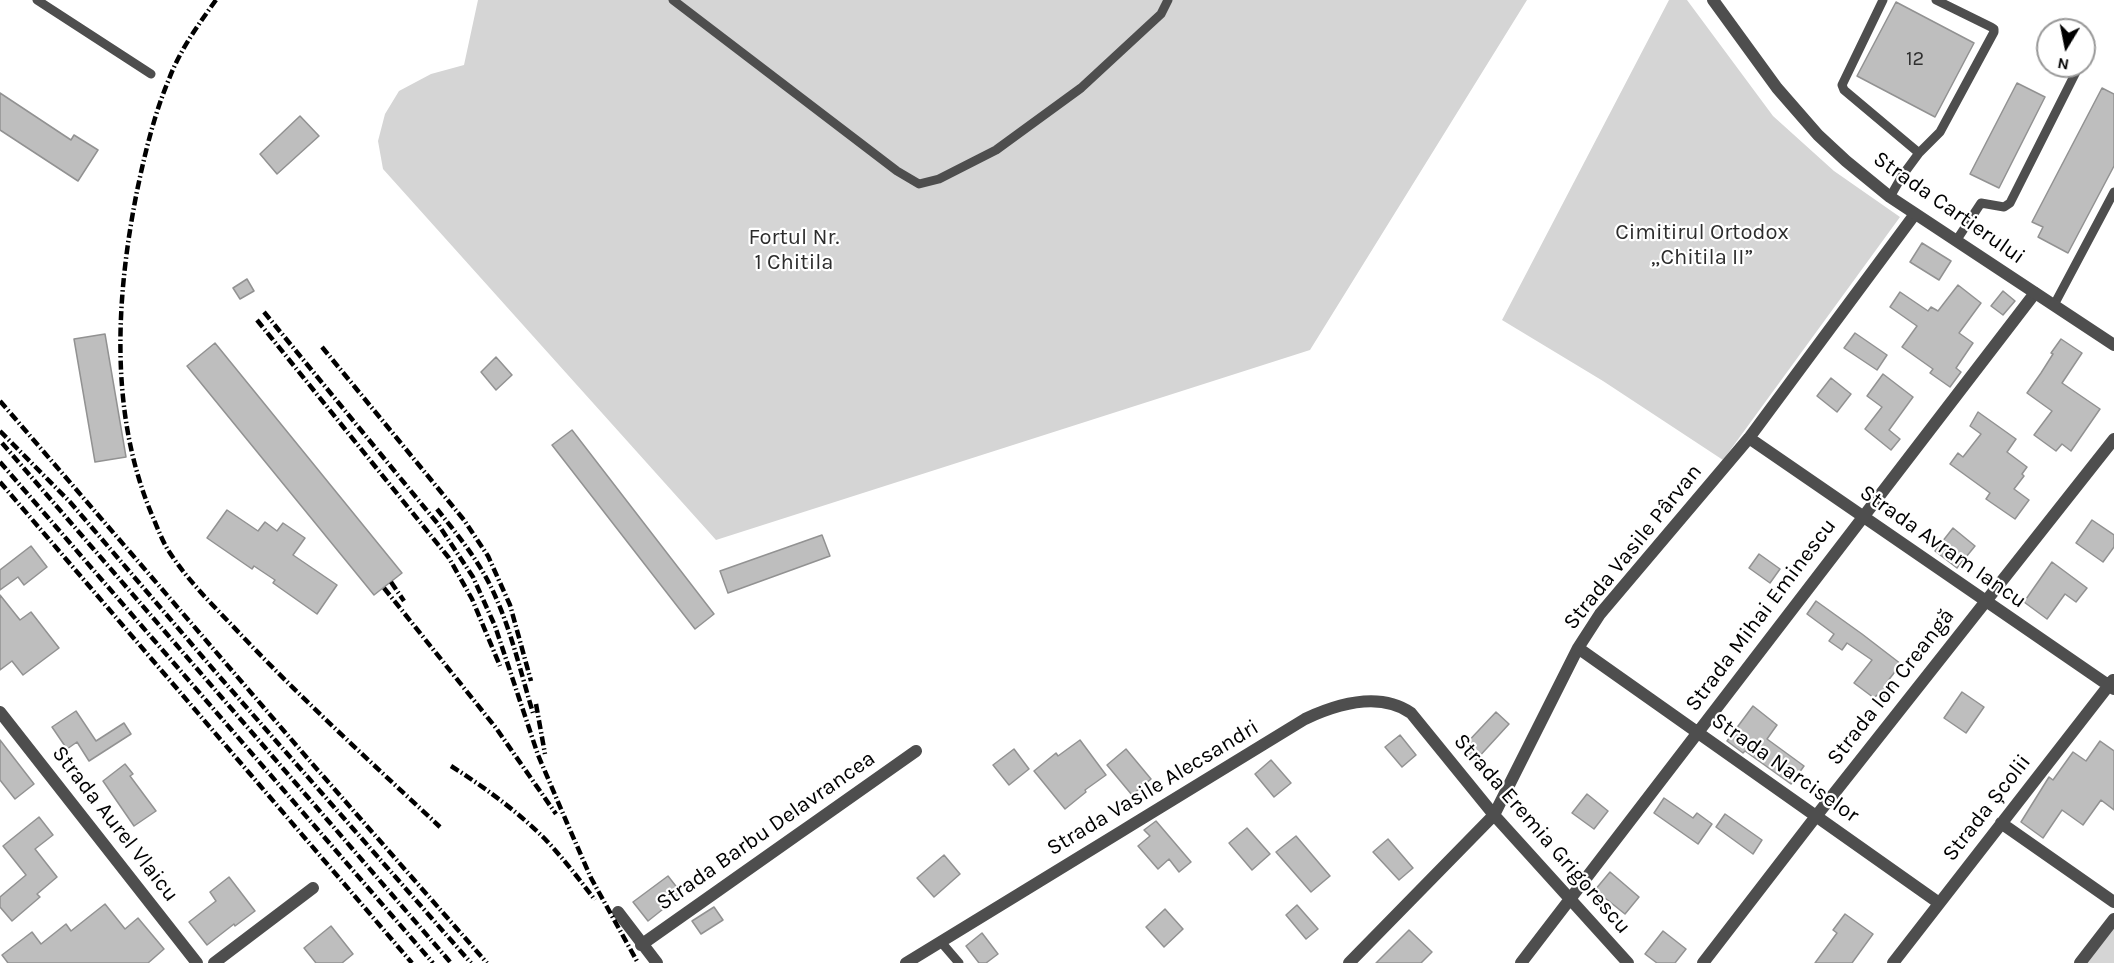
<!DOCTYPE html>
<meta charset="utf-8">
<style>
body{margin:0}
#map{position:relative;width:2114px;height:963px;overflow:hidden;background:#fff;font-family:Karla,sans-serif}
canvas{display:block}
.north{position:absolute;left:2036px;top:18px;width:60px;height:60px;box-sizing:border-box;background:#fff;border:2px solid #999;border-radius:50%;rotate:190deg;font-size:16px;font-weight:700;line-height:24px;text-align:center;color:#000}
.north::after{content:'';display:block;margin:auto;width:21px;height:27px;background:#000;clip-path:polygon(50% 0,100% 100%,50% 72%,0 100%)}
</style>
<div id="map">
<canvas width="2114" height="963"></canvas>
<div class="north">N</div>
</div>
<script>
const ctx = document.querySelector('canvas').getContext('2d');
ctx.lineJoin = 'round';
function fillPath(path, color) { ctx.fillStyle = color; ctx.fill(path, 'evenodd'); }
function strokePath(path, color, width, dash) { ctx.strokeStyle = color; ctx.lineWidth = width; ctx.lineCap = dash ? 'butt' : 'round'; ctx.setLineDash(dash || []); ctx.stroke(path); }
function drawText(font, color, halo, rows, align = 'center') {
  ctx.font = font + ' Karla,sans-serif'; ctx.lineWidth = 4.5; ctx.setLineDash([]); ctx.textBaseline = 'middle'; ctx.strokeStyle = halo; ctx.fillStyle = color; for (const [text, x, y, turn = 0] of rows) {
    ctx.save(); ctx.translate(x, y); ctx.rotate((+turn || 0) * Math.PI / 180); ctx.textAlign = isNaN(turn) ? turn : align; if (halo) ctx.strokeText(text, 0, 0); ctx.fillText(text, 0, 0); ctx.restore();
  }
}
fillPath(new Path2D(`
 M478,0H1527L1310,350L716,540L383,169L378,141L385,114L399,91L431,74L464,65Z
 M1669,0H1687L1773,116L1834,171L1900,217L1723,460L1603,381L1502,320Z
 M2114,919V963H2080Z`), '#d5d5d5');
const building = new Path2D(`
 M1896,2L1974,43L1935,117L1857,76Z
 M2017,83L2045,97L1999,188L1970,174Z
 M2102,88L2114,94V166L2068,253L2038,237L2043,227L2032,222Z
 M0,93L71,140L74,135L98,150L78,181L0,130Z
 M300,116L319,136L277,174L260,154Z
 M1922,243L1951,261L1939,280L1910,262Z
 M247,279L254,291L240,299L233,288Z
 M1958,285L1981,303L1959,333L1973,343L1956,368L1961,372L1950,387L1930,373L1933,369L1902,347L1917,326L1890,307L1900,292L1928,311L1931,307L1938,311Z
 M2003,291L2015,301L2003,315L1991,306Z
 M1855,333L1887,355L1877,370L1844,348Z
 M105,334L126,457L95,462L74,339Z
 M2061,339L2082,353L2062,383L2100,409L2071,451L2062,444L2056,451L2034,435L2052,411L2027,393L2041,373L2053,354L2051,353Z
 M215,343L402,573L374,595L187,366Z
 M496,357L512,375L496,390L481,372Z
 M1883,374L1913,397L1889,430L1900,439L1891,450L1865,429L1882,407L1867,396Z
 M1831,378L1851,394L1837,412L1817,396Z
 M1978,412L2016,439L2007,452L2027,467L2022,474L2024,476L2014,489L2029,500L2015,519L1986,499L1990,493L1950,464L1958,453L1963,457L1981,434L1970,426Z
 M572,430L714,614L695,629L552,445Z
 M227,510L258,531L265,522L277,531L283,523L305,538L293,555L337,585L317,614L273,583L275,580L254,566L252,569L207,538Z
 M2092,520L2114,535V547L2103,562L2076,543Z
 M1953,528L1975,546L1957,568L1935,551Z
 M822,535L830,556L728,593L720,571Z
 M31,546L47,567L24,585L18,577L0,590V570Z
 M1759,554L1780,569L1770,583L1749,568Z
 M2052,562L2087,588L2076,602L2065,594L2047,619L2024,602Z
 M0,595L20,620L31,612L59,648L23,675L12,661L0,670Z
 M1816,601L1862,634L1901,664L1887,682L1892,686L1882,699L1877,695L1874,698L1854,683L1872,660L1847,643L1842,650L1829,641L1834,634L1807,614Z
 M1962,692L1984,707L1966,733L1944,718Z
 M1753,706L1777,725L1767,739L1804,766L1791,784L1745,751L1743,753L1727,741Z
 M76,711L96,741L124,723L131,734L89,761L77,742L67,749L52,727Z
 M1496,712L1509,724L1476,760L1462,748Z
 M1400,735L1416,755L1402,767L1385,747Z
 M0,740L34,784L15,799L0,780Z
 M1080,740L1106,775L1085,790L1086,792L1065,809L1034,771L1056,753L1058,756Z
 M2100,741L2114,751V810L2101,800L2083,825L2062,810L2043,838L2021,822L2049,777L2053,780L2073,752L2086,761Z
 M1014,749L1029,769L1009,785L993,765Z
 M1126,749L1151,779L1132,795L1107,765Z
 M1271,760L1291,783L1274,797L1255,774Z
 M125,764L133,774L130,776L156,811L134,826L103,781Z
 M1587,794L1608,811L1594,829L1572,813Z
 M1664,798L1693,818L1697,813L1712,824L1698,844L1654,813Z
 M1725,814L1762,840L1753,854L1716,827Z
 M39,817L53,835L35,849L57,877L37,894L40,897L12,921L0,907V897L26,875L3,846Z
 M1156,821L1191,862L1179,872L1169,859L1158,869L1138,846L1150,836L1144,830Z
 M1247,828L1270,854L1252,870L1229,843Z
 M1296,836L1330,876L1311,892L1276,852Z
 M1388,839L1413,868L1399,880L1373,852Z
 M944,855L960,874L934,897L917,878Z
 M1610,872L1639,897L1625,914L1595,890Z
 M668,876L682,894L648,921L633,902Z
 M229,877L255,911L235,926L234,924L207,945L189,922L216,901L210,892Z
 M105,904L125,929L138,918L164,949L148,963H8L2,955L32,932L41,944L66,924L71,931Z
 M1297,905L1318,929L1306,939L1286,915Z
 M714,907L723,920L701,934L692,921Z
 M1165,909L1183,929L1164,947L1146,927Z
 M1845,914L1873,934L1852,963H1815L1837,933L1833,930Z
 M331,926L353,954L342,963H316L304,948Z
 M1409,930L1432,952L1421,963H1376Z
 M1663,931L1686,949L1675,963H1657L1645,954Z
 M982,933L998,954L986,963H979L966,946Z`);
fillPath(building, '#bebebe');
strokePath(building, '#929292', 1.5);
strokePath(new Path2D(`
 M37,0L151,74
 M673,0L897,171L919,184L939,179L996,150L1081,88L1161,14L1168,0
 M1883,0L1842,85L1844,90L1919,153
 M2084,55L2086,52
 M1890,197L1902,176L1919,153L1940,132L1994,32V29L1991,27L1936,0
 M1956,241L1981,203L2004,207L2010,203L2079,66
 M2054,305L2114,192
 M941,942L959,963`), '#4e4e4e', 9);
strokePath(new Path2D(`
 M1749,438L2114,689
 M1578,648L1939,903
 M0,712L197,963
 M2001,823L2114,902
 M618,912L657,963
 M641,945L916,751
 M214,963L313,888
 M906,963L1305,719C1337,704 1379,691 1411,713L1494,815L1628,963
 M1349,963L1494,815L1578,648L1600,614L1749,438L1915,214
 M1521,963L2035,293
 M1703,963L1817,815L2114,439
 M1893,963L2113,680
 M2080,963L2114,919`), '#4e4e4e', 12);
strokePath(new Path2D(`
 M1713,0L1777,88L1818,135L1846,161L1890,197L2114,345`), '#4e4e4e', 12);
strokePath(new Path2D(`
 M216,0C198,25 180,50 169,79C154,115 145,153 137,191C116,297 109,413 152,515C157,527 162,540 168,550C189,583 218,610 244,638C307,704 374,765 440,827
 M264,312L438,524L473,577L495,626L538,755L567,823L591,878L638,963
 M257,320L449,558L472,599L500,666
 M322,347L464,520L488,556L510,605L531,681
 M0,401L309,760L487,963
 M0,431L70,502L219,676L471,963
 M2,443L451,963
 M0,462L433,963
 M0,482L412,963
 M437,509C456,533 476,557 490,585C510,625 520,670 533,713
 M391,582L404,601
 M384,588L496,728L556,814
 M536,704L545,754
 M451,766C484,787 517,811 545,839C563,858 579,879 595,900`), '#000', 4.5, [9, 3, 1.5, 3]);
drawText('20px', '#303030', null, [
 ["12",1915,59]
]);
drawText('22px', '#000', '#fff', [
 ["Strada Cartierului",1949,208,35],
 ["Strada Vasile Pârvan",1633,547,-51],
 ["Strada Avram Iancu",1943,547,35],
 ["Strada Mihai Eminescu",1761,615,-53],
 ["Strada Ion Creangă",1891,687,-52],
 ["Strada Narciselor",1785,768,35],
 ["Strada Vasile Alecsandri",1153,788,-31],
 ["Strada Școlii",1987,808,-52],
 ["Strada Aurel Vlaicu",115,824,52],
 ["Strada Barbu Delavrancea",766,831,-35],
 ["Strada Eremia Grigorescu",1542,834,49]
]);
drawText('22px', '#2c2c2c', '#fff', [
 ["Cimitirul Ortodox",1702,233],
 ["„Chitila II”",1702,258],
 ["Fortul Nr.",794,238],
 ["1 Chitila",794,263]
]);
</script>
